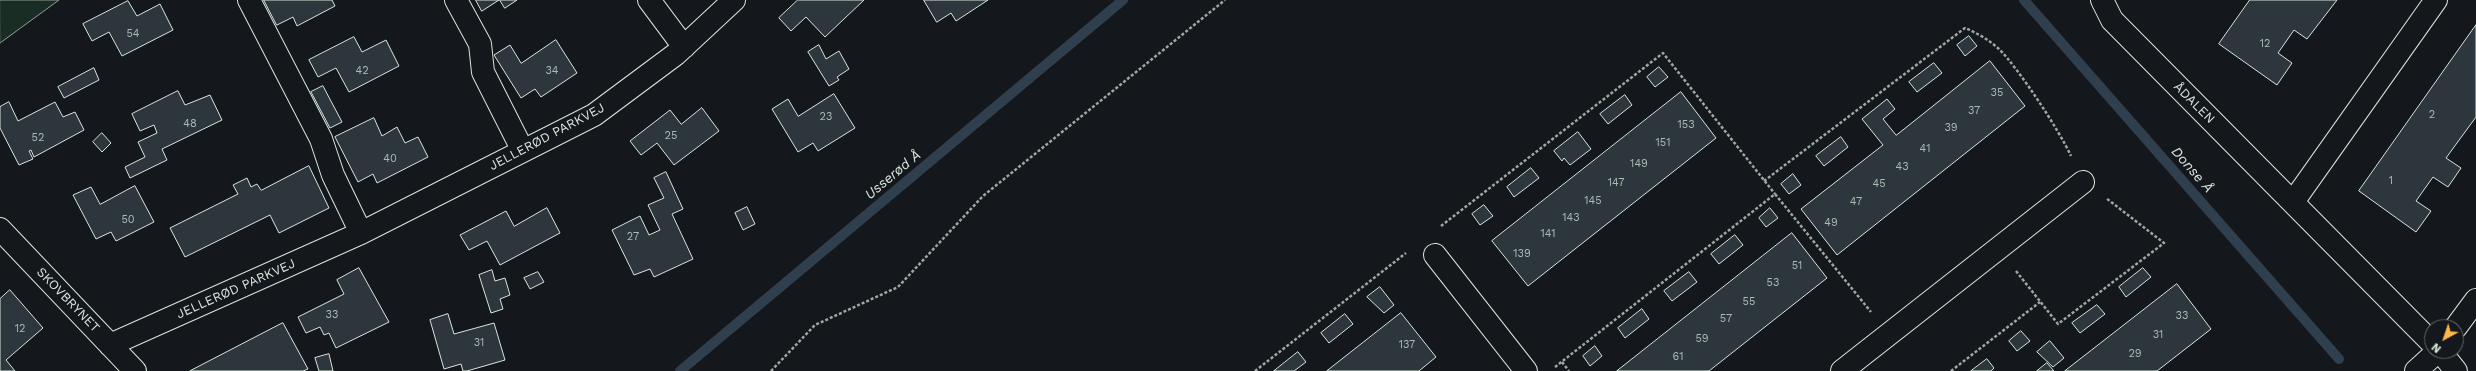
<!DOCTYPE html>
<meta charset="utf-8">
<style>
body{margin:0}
#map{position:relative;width:2476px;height:371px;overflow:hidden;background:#14181c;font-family:"Work Sans",sans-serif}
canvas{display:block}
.north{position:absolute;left:2424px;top:319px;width:40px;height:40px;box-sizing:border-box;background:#14181c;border:1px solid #626a69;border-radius:50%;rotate:220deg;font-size:11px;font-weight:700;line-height:16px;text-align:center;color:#d8e6dc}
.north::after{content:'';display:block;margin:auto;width:14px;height:18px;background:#ffb74d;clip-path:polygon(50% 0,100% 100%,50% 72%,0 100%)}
</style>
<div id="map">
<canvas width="2476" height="371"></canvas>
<div class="north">N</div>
</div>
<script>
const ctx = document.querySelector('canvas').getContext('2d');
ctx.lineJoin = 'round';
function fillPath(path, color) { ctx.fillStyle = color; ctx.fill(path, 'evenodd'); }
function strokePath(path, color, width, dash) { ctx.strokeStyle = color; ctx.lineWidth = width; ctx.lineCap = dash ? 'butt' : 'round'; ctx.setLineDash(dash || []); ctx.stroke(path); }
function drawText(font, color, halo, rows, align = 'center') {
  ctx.font = font + ' "Work Sans",sans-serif'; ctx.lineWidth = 3; ctx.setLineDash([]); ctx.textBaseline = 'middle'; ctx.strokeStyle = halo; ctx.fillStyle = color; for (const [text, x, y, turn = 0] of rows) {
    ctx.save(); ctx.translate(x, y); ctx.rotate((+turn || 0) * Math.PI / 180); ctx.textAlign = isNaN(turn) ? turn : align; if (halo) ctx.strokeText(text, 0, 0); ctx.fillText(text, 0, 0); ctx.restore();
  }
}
const green = new Path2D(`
 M0,0H59L0,43Z`);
fillPath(green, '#1a2d24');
strokePath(green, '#939e99', 1);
strokePath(new Path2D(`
 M2024,0L2339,359
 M680,371L1123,0`), '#2f3f4d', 10);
const building = new Path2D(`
 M264,0H332L335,6L297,26L293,17L277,25Z
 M476,0H499L482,11Z
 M500,0H517L505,8Z
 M798,0H864L825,37L806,17L791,31L779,18Z
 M924,0H988L956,21L951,13L937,22Z
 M2250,0H2337L2307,39L2294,30L2278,53L2292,63L2277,85L2219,44Z
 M128,1L137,16L160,4L173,30L122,56L109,32L92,41L83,24Z
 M2476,25V117L2446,158L2461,168L2448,187L2433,177L2416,201L2431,211L2416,232L2359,191Z
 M1969,36L1977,46L1965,56L1957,45Z
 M354,37L362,52L386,40L399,66L349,92L336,68L318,77L309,60Z
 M556,40L577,73L541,97L535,89L521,98L494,55L510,45L521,63Z
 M819,45L826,59L839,51L849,69L837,77L839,80L829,86L808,52Z
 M1990,61L2025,106L1837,255L1801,209L1883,145L1862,119L1887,99L1895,109L1883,119L1896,135Z
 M1934,63L1942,73L1917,92L1909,82Z
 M1659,67L1668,77L1655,87L1647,77Z
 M94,68L99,80L64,98L58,87Z
 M323,86L342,122L330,128L311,92Z
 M178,91L185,105L210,95L222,120L162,149L167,160L130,178L125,167L145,157L138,142L157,133L154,125L140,131L132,114Z
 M1681,92L1716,138L1528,286L1492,241Z
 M834,94L855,128L818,151L813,143L798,152L772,109L788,99L798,116Z
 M1625,95L1632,105L1608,124L1600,114Z
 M9,102L18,121L55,102L63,117L75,112L84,130L34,157L31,150L29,151L33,159L19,165L0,128V107Z
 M702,108L719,131L674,165L657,143L641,155L630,141L670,110L681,124Z
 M374,118L382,136L397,127L405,143L418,137L428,157L377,183L373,174L358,182L335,137Z
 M1578,132L1591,149L1570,165L1564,158L1562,161L1554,151Z
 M102,133L111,143L102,152L93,142Z
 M1841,137L1848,147L1824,166L1816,156Z
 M309,166L329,208L279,233L270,215L185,257L170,228L238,194L233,185L247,178L251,187L257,184L261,190Z
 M1531,168L1539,178L1514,197L1507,187Z
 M666,172L683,209L672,214L693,259L654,277L650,269L634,275L612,230L640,216L649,235L660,230L648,205L664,198L654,178Z
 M1793,174L1801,185L1789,194L1781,184Z
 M135,186L154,222L116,241L111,232L96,239L73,195L91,187L100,204Z
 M1484,205L1493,216L1480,225L1472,214Z
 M747,207L755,224L743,230L735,213Z
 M547,208L560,233L500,265L487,241L469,250L460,235L506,211L514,226Z
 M1770,208L1778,218L1766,227L1759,218Z
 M1792,233L1827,278L1709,371H1617Z
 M1735,235L1743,245L1719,264L1711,254Z
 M359,268L389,322L336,348L329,333L324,335L320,327L306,333L298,317L344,294L337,280Z
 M2143,268L2151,277L2126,297L2119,287Z
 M492,270L495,281L505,278L510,295L500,299L503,309L491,313L479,275Z
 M538,272L544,282L530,289L524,278Z
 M1689,272L1697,282L1672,301L1664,291Z
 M2177,284L2211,329L2157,371H2065Z
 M1380,287L1394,305L1384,313L1367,297Z
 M10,290L43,328L6,360L15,371H0V299Z
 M2097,305L2105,314L2080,333L2072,323Z
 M1642,309L1649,319L1625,338L1618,328Z
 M1401,313L1436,357L1419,371H1327Z
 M448,314L454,334L494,323L505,360L467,371H463L461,364L444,369L430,320Z
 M1345,314L1353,324L1329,343L1321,333Z
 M283,323L308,369L303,371H190Z
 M2021,331L2030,341L2017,351L2009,341Z
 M2050,341L2064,358L2053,367L2037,352Z
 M1595,346L1602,356L1590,366L1583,356Z
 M1298,352L1306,362L1294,371H1274Z
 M329,354L333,371H319L315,358Z
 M1987,359L1994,368L1991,371H1971Z
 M2047,363L2054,371H2037Z`);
fillPath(building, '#2c363c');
strokePath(building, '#d8e6dc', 1);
const minor = new Path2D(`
 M249,0L321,139L333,175L361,233
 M456,0L480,44L483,72L523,151
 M649,0L684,47
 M2102,0L2112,20L2432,343
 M2293,202L2436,0
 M0,229L135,371
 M1435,255L1526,371
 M2456,327L2476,300
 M110,345L361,233L594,115L676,54L734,0
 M2440,351L2456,371
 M1842,371L2083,182
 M2416,371L2438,351`);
strokePath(minor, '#d8e6dc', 24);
strokePath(new Path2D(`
 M1764,181L1965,28C1977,33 1989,40 1999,49C2019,69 2059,130 2071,156
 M1441,226L1663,53L1775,194
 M2016,271L2058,324L2164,243L2106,198
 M1562,362L1569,371
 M1555,367L1775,194L1871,312
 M771,371L815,325L898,287L983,196L1225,0
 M1255,371L1406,253
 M1951,371L2040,302`), '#9da8a2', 2.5, [3, 2]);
strokePath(minor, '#14181c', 22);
drawText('11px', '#adbab4', null, [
 ["54",133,34],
 ["12",2265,44],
 ["42",362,71],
 ["34",552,71],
 ["35",1997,93],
 ["37",1974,111],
 ["2",2432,115],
 ["23",826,117],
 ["48",190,124],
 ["153",1686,125],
 ["39",1951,128],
 ["25",671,136],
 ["52",38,138],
 ["151",1663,143],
 ["41",1925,149],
 ["40",390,159],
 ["149",1639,164],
 ["43",1902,167],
 ["1",2391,181],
 ["147",1616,183],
 ["45",1879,184],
 ["145",1593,201],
 ["47",1856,202],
 ["143",1571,218],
 ["50",128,220],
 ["49",1831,223],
 ["141",1548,234],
 ["27",633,237],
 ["139",1522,254],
 ["51",1797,266],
 ["53",1773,283],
 ["55",1749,302],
 ["33",332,315],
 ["33",2182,316],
 ["57",1726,319],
 ["12",20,329],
 ["31",2158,335],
 ["59",1702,339],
 ["31",479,343],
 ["137",1407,345],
 ["29",2135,354],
 ["61",1678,357]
]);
drawText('13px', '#d8e6dc', '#14181c', [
 ["ÅDALEN",2194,103,45],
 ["JELLERØD PARKVEJ",547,137,-28],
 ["JELLERØD PARKVEJ",236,289,-24],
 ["SKOVBRYNET",68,300,46]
]);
drawText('italic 14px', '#d8e6dc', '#14181c', [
 ["Donse Å",2192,170,49],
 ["Usserød Å",893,175,-40]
]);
</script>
